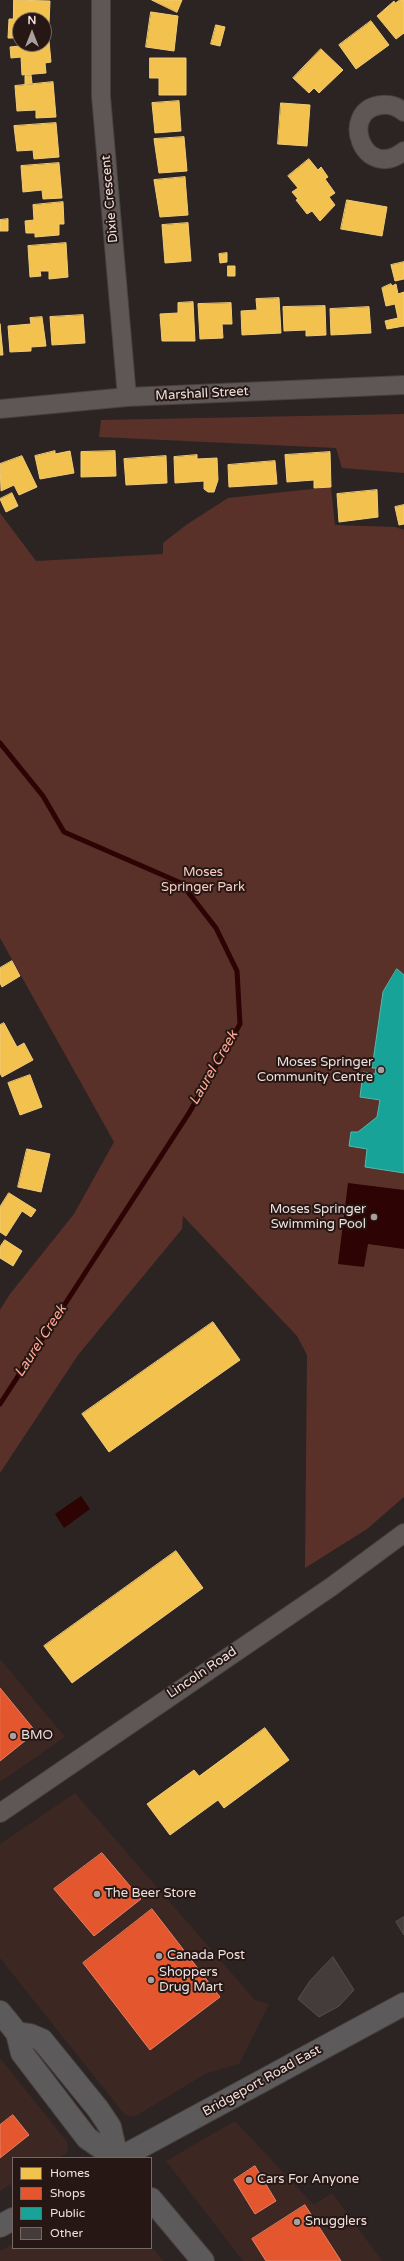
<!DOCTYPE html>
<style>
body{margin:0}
#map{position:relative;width:404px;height:2261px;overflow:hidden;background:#2c2422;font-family:"Varela Round",sans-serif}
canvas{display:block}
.legend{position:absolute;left:12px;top:2157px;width:140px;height:92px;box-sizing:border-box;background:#271714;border:1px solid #766865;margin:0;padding:5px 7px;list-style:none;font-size:12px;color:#ede1de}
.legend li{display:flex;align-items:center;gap:8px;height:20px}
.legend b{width:20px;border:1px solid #766865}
.north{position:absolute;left:12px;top:12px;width:40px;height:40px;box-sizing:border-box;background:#271714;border:1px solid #766865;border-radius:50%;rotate:0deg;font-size:11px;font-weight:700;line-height:16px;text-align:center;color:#ede1de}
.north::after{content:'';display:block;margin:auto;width:14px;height:18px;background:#a99f9c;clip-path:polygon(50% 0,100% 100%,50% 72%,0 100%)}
</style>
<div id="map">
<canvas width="404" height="2261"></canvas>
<ul class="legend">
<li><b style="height:11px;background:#f2c14e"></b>Homes</li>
<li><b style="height:11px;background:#e4572e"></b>Shops</li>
<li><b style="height:11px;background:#17a398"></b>Public</li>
<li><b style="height:11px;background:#433c3a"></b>Other</li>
</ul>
<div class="north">N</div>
</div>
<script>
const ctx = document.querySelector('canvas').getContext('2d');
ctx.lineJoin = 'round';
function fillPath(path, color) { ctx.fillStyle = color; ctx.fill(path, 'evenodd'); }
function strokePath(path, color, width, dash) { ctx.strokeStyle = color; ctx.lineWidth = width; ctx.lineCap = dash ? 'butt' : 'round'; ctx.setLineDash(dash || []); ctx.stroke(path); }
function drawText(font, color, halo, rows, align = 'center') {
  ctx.font = font + ' "Varela Round",sans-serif'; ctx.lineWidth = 4; ctx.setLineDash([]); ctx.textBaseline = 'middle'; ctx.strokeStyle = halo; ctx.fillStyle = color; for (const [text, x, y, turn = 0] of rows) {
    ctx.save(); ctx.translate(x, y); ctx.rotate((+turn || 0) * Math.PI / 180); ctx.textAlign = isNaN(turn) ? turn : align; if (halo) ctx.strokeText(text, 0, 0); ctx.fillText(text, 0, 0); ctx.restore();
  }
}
fillPath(new Path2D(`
 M0,1659L65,1737L0,1782Z
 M75,1793L255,2000L269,2004L239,2064L207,2073L134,2117L125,2115L0,1958V1844Z
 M0,2058L68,2143L67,2153L58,2158H13V2183L0,2191Z
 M235,2121L314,2205L332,2193L382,2261H243L166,2161Z
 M13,2244V2248H151V2246L163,2261H0V2251Z`), '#3c2723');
fillPath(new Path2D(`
 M404,414V473L342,468L336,448L99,437L101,420Z
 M331,487L335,525L395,527L404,530V1497L367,1529L305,1568L307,1355L297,1336L183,1216L182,1229L78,1355L0,1473V1310L10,1294L74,1214L114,1142L0,938V513L36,561L163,554V543L186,525L228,498Z`), '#5a3128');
fillPath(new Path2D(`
 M348,1183L404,1190V1249L368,1244L364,1267L338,1264Z
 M81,1496L90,1509L64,1528L55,1514Z`), '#2d0303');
const homes = new Path2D(`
 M14,0L50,1L49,24H44V20H20V38H8L9,19H13Z
 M152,0H182L177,12Z
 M400,0H404V33L396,39L377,16L394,1L395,3Z
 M151,12L178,16L174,51L146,47Z
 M371,21L389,45L356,69L339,45Z
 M216,25L225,27L220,46L211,44Z
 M44,41H49L51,62L45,63L46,73L22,75L21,57L11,58L10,47L20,46V43L44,44Z
 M321,49L343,70L319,93L314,88L309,93L293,78Z
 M150,58H186V95H159V78H150Z
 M31,75L32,83L25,84V76Z
 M53,82L56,117L36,118V110L17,111L15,86Z
 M179,101L181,131L155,133L152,103Z
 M281,103L310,105L307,146L278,144Z
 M56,123L59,157L34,159L33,150L17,151L14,126Z
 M184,137L187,171L159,173L154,139Z
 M309,159L318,170L321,167L328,177L325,179L335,193L329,197L335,205L320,221L312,211L307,214L296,200L298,199L292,192L298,188L288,176Z
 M59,163L62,198L43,199L42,190L23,192L21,166Z
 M185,177L188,215L160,217L154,180Z
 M347,200L387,207L382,236L341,229Z
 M63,202L64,224H59V235L35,237V233H26L25,221L34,220L33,205Z
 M8,219V231H0V220Z
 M188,223L191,261L165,263L162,225Z
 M66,243L68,277L49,279V271H40L41,276L30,277L28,246Z
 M227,253V262L220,263L219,254Z
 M404,262V279L395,281L391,265Z
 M228,266H235V276H228Z
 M391,284L392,286L396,284L398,294L404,292V326L387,329L385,321L398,318L395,304L386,306L382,288Z
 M279,298L281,333L242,335L241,311L257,310L256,299Z
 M193,302L195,341H162L160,314L178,313V303Z
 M231,303L232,324H222L223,338L200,339L198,304Z
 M325,306L326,335L306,336V330L284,331L283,307Z
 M369,307L371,333L331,335L330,309Z
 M83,315L85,343L52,345L50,317Z
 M42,317L46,346L31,347V351L10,352L8,326L31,324L30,318Z
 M0,324L3,355H0Z
 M55,451V454L70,451L74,473L40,479L35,456Z
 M115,451L116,476L81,477V452Z
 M330,452L331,487L314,488V480L287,482L285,455Z
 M197,455V459L217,458L218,480L214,492H208L204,489V481L175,483L174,457Z
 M22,456L37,487L19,495L14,485L1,491L0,464Z
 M166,456L167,483L126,485L124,459Z
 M275,461L277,484L229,487L228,465Z
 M377,490L378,517L339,522L337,494Z
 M12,493L18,506L6,512L0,499Z
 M404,505V524L399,525L395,507Z
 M12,961L20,976L2,987L0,983V968Z
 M4,1023L17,1047L24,1043L33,1060L2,1077L0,1073V1025Z
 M30,1075L42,1107L20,1115L8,1083Z
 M27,1149L50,1154L41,1192L18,1187Z
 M9,1193L36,1210L31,1217L22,1211L6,1236L0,1232V1207Z
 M5,1240L22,1251L13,1266L0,1258V1247Z
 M213,1322L240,1360L109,1452L82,1414Z
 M176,1551L203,1588L72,1683L44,1646Z
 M265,1728L289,1760L224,1808L218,1800L170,1835L147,1804L194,1770L199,1776Z`);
fillPath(homes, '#f2c14e');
strokePath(homes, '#f0cb79', 1);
const shops = new Path2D(`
 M0,1688L36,1732L0,1761Z
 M102,1853L141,1899L94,1936L54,1889Z
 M152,1909L220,1997L150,2050L83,1963Z
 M13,2115L29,2135L0,2158V2125Z
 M255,2166L276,2201L255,2214L234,2180Z
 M305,2205L341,2261H266L252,2239Z`);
fillPath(shops, '#e4572e');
strokePath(shops, '#e78063', 1);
const public = new Path2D(`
 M397,969L404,975V1173L365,1167L367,1149L349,1146L351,1132H358L377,1117L380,1100L360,1097L363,1072L375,1074L376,1068H372L383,992Z`);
fillPath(public, '#17a398');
strokePath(public, '#57b6ad', 1);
strokePath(new Path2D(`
 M0,743L43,796L64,832L181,883L216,928L237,971L240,1024L189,1113L0,1404`), '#2d0303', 5);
const building = new Path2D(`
 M404,1917V1935L396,1922Z
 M333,1957L354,1990L339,2006L319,2017L298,1999L310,1981Z`);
fillPath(building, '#433c3a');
strokePath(building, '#574f4d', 1);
const street = new Path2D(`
 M101,0V96L127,397
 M404,112C398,107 390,104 381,105C338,110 363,183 404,151
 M0,409L127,397L404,385
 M0,1813L331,1587L404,1533`);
const secondary = new Path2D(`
 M0,2012L17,2033L22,2053L87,2138L116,2158
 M17,2033L30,2035L42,2040L98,2109L110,2127L117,2158
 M120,2158L404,2004
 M151,2199L203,2261
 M0,2226L13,2219`);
strokePath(street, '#47403e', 20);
strokePath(secondary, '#47403e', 24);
strokePath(street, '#5e5756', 18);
strokePath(secondary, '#5c5a5b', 22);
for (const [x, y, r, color] of [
 [381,1070,4,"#a99f9c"],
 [374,1217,4,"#a99f9c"],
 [13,1736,4,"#a99f9c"],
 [97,1894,4,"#a99f9c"],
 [159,1956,4,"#a99f9c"],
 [151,1980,4,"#a99f9c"],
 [249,2180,4,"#a99f9c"],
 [297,2222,4,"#a99f9c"]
]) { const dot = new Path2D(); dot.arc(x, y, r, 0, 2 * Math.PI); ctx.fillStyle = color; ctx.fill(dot); strokePath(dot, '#271714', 1.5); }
drawText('13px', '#ede1de', '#271714', [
 ["Dixie Crescent",110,199,-95],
 ["Marshall Street",202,394,-3],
 ["Lincoln Road",202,1673,-34],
 ["Bridgeport Road East",262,2081,-29]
]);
drawText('13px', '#f9ccc2', '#271714', [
 ["Moses",203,873],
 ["Springer Park",203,888]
]);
drawText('13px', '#ede1de', '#271714', [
 ["Moses Springer",373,1063,"right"],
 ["Community Centre",373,1078,"right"],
 ["Moses Springer",366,1210,"right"],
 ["Swimming Pool",366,1225,"right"],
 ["BMO",21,1736],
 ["The Beer Store",105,1894],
 ["Canada Post",167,1956],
 ["Shoppers",159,1973],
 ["Drug Mart",159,1988],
 ["Cars For Anyone",257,2180],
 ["Snugglers",305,2222]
], 'left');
drawText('italic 14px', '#ffa895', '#271714', [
 ["Laurel Creek",214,1068,-60],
 ["Laurel Creek",41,1341,-57]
]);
</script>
